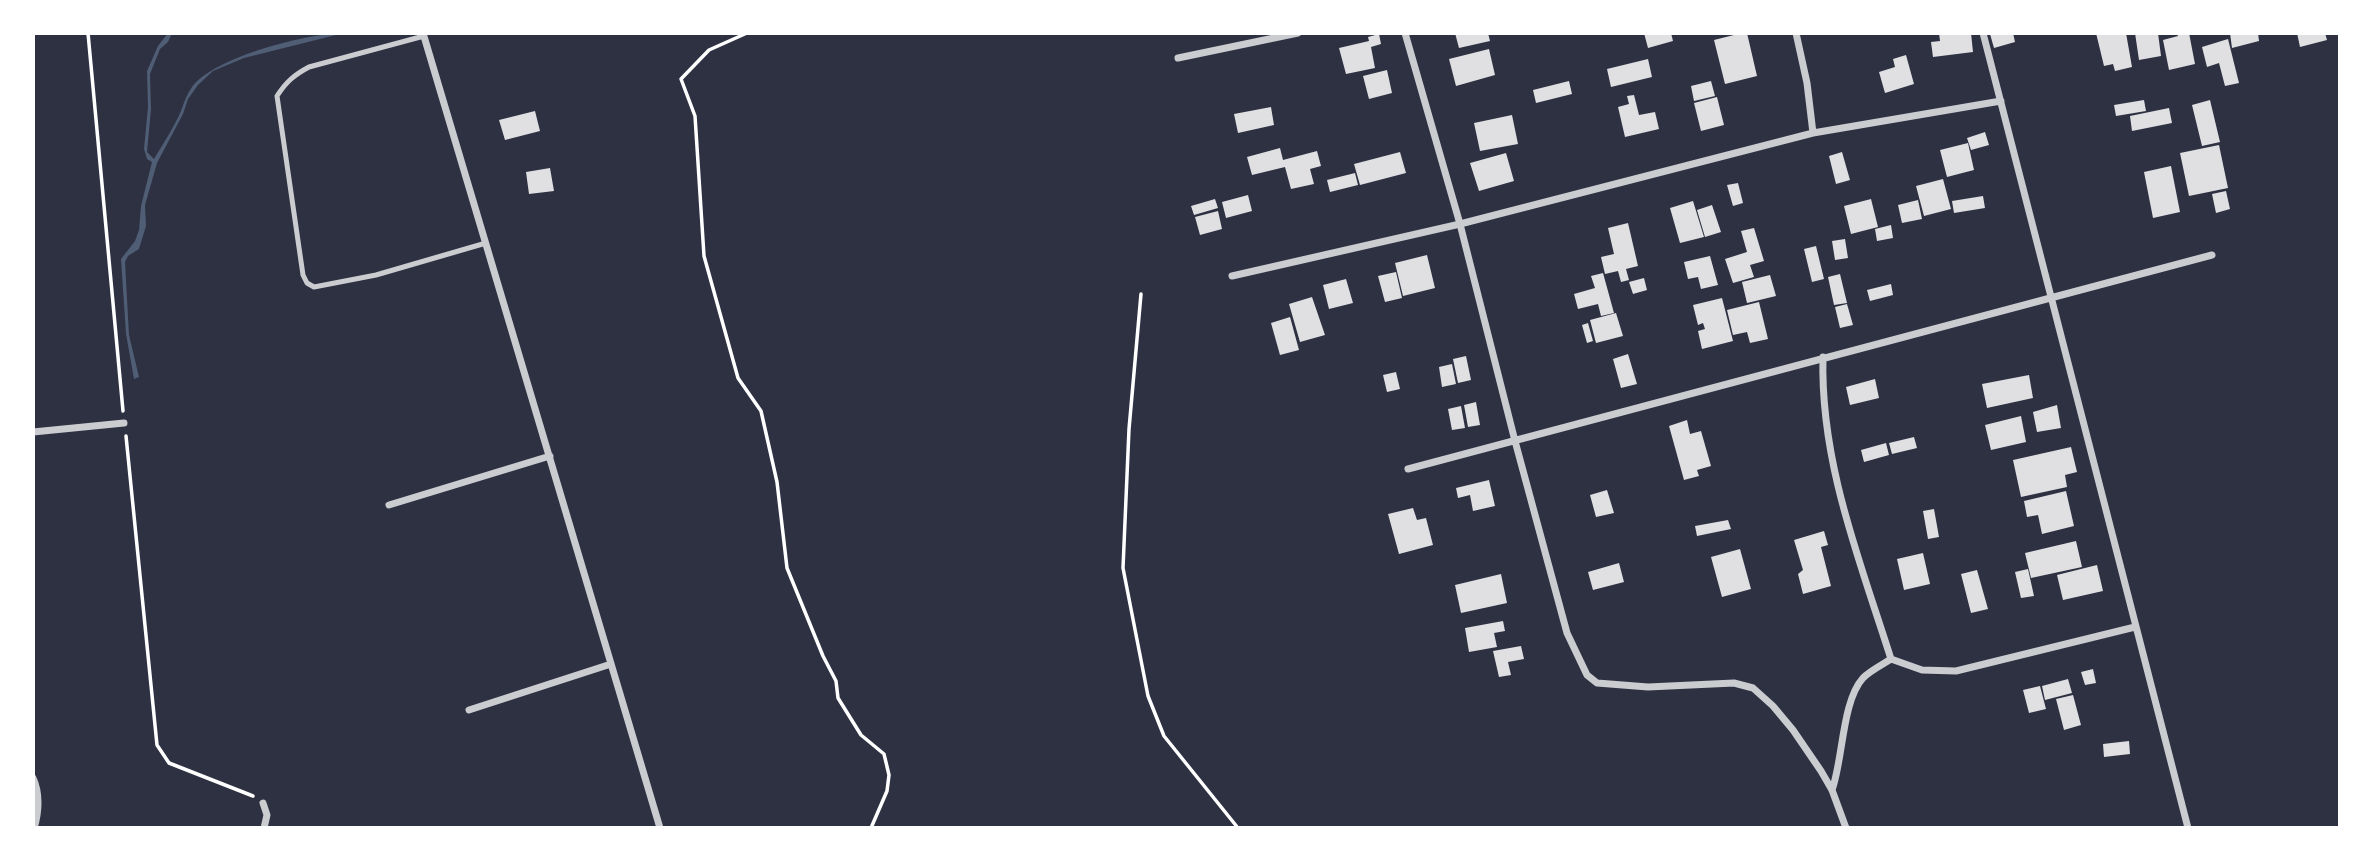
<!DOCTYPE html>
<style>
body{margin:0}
#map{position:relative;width:2373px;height:861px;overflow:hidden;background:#2d3142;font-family:Montserrat,sans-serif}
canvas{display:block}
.frame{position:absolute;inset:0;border:35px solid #fff;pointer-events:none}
</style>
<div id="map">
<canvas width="2373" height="861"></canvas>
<div class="frame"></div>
</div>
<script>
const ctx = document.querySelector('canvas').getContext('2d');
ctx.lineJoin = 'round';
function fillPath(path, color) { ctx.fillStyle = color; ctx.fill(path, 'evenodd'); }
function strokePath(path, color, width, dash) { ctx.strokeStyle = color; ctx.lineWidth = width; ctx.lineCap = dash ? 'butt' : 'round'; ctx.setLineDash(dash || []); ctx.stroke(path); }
fillPath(new Path2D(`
 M168,33H172L168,42L160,49L150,74L151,109L147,152L154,159C163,144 174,127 181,111C184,102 187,94 192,87C214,57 308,33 344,33L244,58L213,71L198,85L188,99L183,114L157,163L145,205L146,226L139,249L128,256L125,262L129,335L139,377L134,379L126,334L121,259L135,241L139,230L141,206L152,162L147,159L144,149L148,107L147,71L158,46Z`), '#4f5d75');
fillPath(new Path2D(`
 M1455,33H1488L1490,41L1459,48Z
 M1644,33H1671L1673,41L1648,48Z
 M1742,33H1747L1757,76L1725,84L1714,40Z
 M1939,33H1971L1973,52L1933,57L1931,42L1940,41Z
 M2013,33L2015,42L1994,48L1990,34Z
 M2096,33H2126L2132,67L2115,71L2113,64L2104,66Z
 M2135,33H2158L2161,56L2139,60Z
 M2177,33H2189L2195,64L2169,70L2163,40L2178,36Z
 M2230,33H2258L2259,41L2232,48Z
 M2297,33H2325L2327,40L2300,47Z
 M1379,34L1381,44L1371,47L1375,68L1346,74L1339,48L1369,41L1368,37Z
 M2228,39L2239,83L2225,86L2219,63L2207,67L2202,47Z
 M1489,49L1495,75L1456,86L1449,59Z
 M1906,55L1914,84L1885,93L1879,72L1895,67L1893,59Z
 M1648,59L1652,77L1611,87L1607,69Z
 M1387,70L1392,93L1369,99L1363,76Z
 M1569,81L1572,94L1536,103L1533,90Z
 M1711,81L1715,96L1694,101L1691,86Z
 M1634,95L1639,115L1655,112L1659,129L1625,137L1618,107L1629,104L1627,96Z
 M1717,97L1724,125L1701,131L1694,103Z
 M2144,100L2146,111L2116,116L2114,105Z
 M2210,100L2220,142L2202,146L2192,105Z
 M1271,107L1274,125L1238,133L1234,114Z
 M2169,108L2172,123L2132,131L2130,116Z
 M535,111L540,131L505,140L499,120Z
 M1512,115L1518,144L1480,151L1474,123Z
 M1985,132L1989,145L1971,150L1967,138Z
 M1968,143L1974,170L1947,177L1940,150Z
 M2219,145L2228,188L2189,196L2180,153Z
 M1280,148L1283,160L1317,151L1321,166L1310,169L1314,184L1291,189L1285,167L1252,175L1247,157Z
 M1400,152L1406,173L1360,185L1354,164Z
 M1842,152L1850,180L1836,184L1829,156Z
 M1506,153L1514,181L1479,191L1470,163Z
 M2171,166L2180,212L2153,218L2144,172Z
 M550,168L554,191L529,194L526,172Z
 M1355,173L1358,185L1330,192L1327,180Z
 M1943,179L1951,209L1924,216L1916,186Z
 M1738,183L1743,203L1733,206L1727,185Z
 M2226,191L2230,209L2216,213L2212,194Z
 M1248,195L1252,211L1226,218L1222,202Z
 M1983,196L1985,208L1954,213L1952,201Z
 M1215,199L1218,208L1194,215L1191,206Z
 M1871,199L1878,227L1851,234L1844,206Z
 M1918,200L1922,219L1902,223L1898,205Z
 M1693,201L1704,237L1680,243L1670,208Z
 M1712,205L1721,232L1705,237L1697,210Z
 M1218,211L1222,229L1200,235L1195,217Z
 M1628,223L1638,266L1626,269L1629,280L1621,282L1618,271L1605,274L1601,257L1614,254L1608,228Z
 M1891,225L1893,238L1877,241L1875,229Z
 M1754,228L1764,261L1750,265L1754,277L1733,283L1725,259L1747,252L1741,231Z
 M1845,239L1848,258L1835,260L1832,241Z
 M1816,246L1824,279L1812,282L1804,249Z
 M1427,255L1435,288L1403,296L1395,263Z
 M1710,256L1718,285L1701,289L1698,277L1688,279L1684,262Z
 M1396,272L1402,298L1385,302L1378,276Z
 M1603,273L1614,313L1601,316L1598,304L1578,309L1574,294L1595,288L1591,276Z
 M1840,274L1847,303L1834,305L1828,277Z
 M1770,275L1776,296L1747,303L1742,282Z
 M1644,278L1647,290L1633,294L1629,282Z
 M1346,279L1353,303L1329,309L1323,285Z
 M1891,284L1893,295L1870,301L1867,290Z
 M1312,297L1325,335L1300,342L1289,304Z
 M1722,298L1733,341L1702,349L1698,331L1705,329L1703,323L1698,325L1693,305Z
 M1759,302L1768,339L1750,343L1747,332L1733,335L1727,310Z
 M1847,304L1853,325L1840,328L1835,307Z
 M1616,313L1623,336L1596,343L1590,320Z
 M1290,317L1299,350L1280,355L1271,323Z
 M1588,323L1593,341L1587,343L1582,325Z
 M1628,354L1637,384L1621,388L1613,359Z
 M1466,356L1471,380L1458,383L1453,359Z
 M1452,364L1456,384L1442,387L1439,367Z
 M1396,372L1400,389L1387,392L1383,375Z
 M2029,375L2033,398L1987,408L1982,384Z
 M1875,379L1879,398L1850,405L1846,387Z
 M1476,402L1480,425L1468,427L1464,405Z
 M2057,405L2061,428L2037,432L2033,412Z
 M1461,406L1465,428L1452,430L1448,409Z
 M2021,416L2026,442L1991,450L1985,425Z
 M1687,420L1690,434L1701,431L1711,466L1697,470L1699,476L1684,480L1669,426Z
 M1914,437L1917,448L1892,454L1889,443Z
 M1886,443L1889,455L1864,462L1861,450Z
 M2071,447L2077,472L2065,475L2067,487L2021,497L2013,460Z
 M1489,480L1495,506L1473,511L1470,495L1458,498L1456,488Z
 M1607,490L1614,513L1596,517L1590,495Z
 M2066,491L2074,526L2042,534L2038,515L2027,517L2024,501Z
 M1413,508L1417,520L1426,518L1433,545L1399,554L1388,514Z
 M1934,509L1939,537L1928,539L1923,511Z
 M1728,520L1731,529L1697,536L1695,526Z
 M1824,531L1828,545L1821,547L1831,586L1803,594L1798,574L1803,570L1794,540Z
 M2076,541L2082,567L2031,578L2025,553Z
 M1740,549L1751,589L1722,597L1711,557Z
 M1923,553L1930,584L1904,590L1897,559Z
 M1619,563L1624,582L1593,590L1588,572Z
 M2097,565L2103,591L2063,600L2057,575Z
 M2028,569L2034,596L2021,598L2015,572Z
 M1977,570L1988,609L1971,613L1961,574Z
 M1501,574L1507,603L1461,613L1455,585Z
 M1503,621L1505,631L1494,633L1497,647L1469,652L1465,628Z
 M1521,646L1524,659L1508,662L1511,675L1499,677L1493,651Z
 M2093,669L2096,683L2085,685L2081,672Z
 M2068,679L2072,693L2045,700L2042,686Z
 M2040,686L2046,709L2029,713L2023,690Z
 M2073,695L2081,725L2064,730L2056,699Z
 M2129,741L2130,754L2104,757L2103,744Z`), '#e0e0e3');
strokePath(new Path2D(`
 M88,33L123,411
 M747,33L709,50L681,79L695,116L704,256L738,378L761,411L777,482L787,568L823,656L836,681L838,698L861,735L884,754L889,775L887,791L871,828
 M791,33H813
 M1141,294L1129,429L1123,568L1148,696L1164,736L1238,828
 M126,436L157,745L169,763L253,796`), '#fff', 3.5);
strokePath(new Path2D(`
 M424,36L309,67C294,75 286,82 277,96L303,275L307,283L314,287L376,275L486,243`), '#caccd0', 5);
strokePath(new Path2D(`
 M423,33L660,828
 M1405,33L1460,224L1515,441L1567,633L1587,675L1597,683L1648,687L1734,683L1753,688L1773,706L1793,730L1821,771L1832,790L1846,828
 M1796,33L1807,83L1813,133
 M1983,33L2188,828
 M1178,58L1298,33
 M1232,276L1460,224L1813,133L2001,101
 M1823,357C1820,462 1860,561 1891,659
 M33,432L124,423
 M1408,469L2212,255
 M389,505L550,456
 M469,710L611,664
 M33,778C40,793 39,812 34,828
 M1832,790C1843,760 1842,701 1863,678C1871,670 1882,665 1891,659L1922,670L1956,671L2135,627
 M263,803L267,815L264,828`), '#caccd0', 7);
</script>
